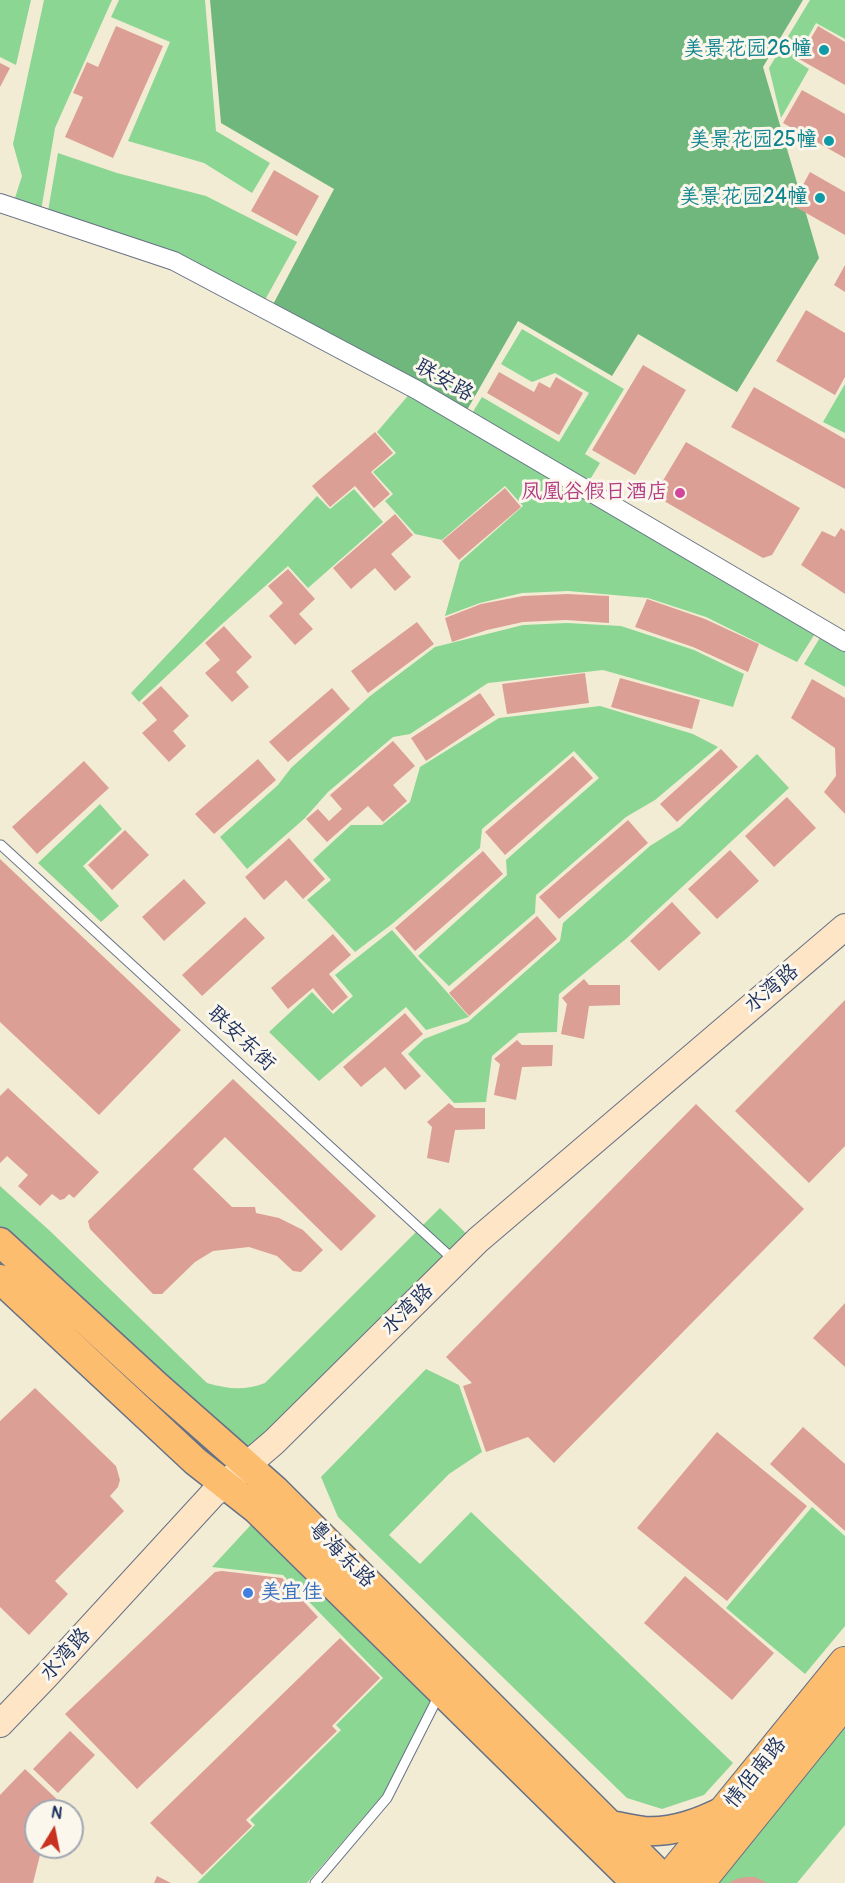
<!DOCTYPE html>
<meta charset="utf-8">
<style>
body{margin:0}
#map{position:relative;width:845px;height:1883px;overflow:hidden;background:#f2ecd4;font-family:Pangolin,sans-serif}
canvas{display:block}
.north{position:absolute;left:24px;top:1799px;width:60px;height:60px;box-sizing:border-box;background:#fbf7ec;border:2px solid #a1a7b3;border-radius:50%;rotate:10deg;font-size:16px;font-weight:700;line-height:24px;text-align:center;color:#1b2f5e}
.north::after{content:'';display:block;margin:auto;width:21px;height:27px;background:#c8321e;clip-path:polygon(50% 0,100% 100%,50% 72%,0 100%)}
</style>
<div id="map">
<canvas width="845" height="1883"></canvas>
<div class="north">N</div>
</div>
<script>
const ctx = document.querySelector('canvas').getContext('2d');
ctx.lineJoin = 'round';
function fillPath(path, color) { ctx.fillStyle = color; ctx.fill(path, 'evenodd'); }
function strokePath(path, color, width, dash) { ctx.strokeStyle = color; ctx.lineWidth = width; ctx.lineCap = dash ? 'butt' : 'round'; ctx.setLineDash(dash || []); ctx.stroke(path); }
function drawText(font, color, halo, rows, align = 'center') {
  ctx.font = font + ' Pangolin,"LXGW WenKai TC",sans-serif'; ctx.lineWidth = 6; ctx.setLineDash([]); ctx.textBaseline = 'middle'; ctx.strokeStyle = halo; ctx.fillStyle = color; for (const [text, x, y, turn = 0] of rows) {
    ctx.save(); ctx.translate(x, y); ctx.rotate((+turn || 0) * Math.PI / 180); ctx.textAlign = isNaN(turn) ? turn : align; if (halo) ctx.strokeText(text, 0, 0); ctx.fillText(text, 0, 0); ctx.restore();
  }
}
fillPath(new Path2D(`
 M0,0H31L16,65L0,57Z
 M44,0H112L55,128L41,211L14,201L22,176L13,144Z
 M119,0H205L216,131L270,163L252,193L204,163L128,141L170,42L111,17Z
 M810,0H845V39L816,23L795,60L809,69L781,118L769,68Z
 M58,153L117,173L206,196L297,242L265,300L48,211Z
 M522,329L624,389L585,454L600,463L588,483L471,415L482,397L559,442L589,393L555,373L532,382L501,364Z
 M845,384V433L823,422Z
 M412,391L818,629L797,662L706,617L648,598L568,591L522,593L480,603L445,616L460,562L523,506L505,486L442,540L415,534L385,501L393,494L373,472L396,453L377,432Z
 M354,489L383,522L308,588L288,566L222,624L139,702L131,693L317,496L330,509Z
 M567,623L621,626L694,650L744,674L733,707L603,670L488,683L410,734L393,737L328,792L305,818L247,869L220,837L278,785L291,768L370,696L435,647L523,625Z
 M821,636L845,650V687L804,664Z
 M600,706L693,734L718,747L655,800L626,817L536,895L535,913L449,986L418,956L507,875L506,860L599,778L574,751L482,829L480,848L392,924L355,952L307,900L331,880L313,860L351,825H382L410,802L420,767L499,718Z
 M757,754L789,788L627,938L559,994L557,1032L519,1033L492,1056L486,1102L454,1103L408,1054L424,1039L468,1022L560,941L563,923L650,846L680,827Z
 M100,804L122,829L83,866L119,906L101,922L38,863Z
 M392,930L469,1017L426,1030L406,1007L319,1081L269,1032L312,992L333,1014L353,996L335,975Z
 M0,1186L50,1231L207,1383C228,1389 244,1391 265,1383L440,1208L473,1240L247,1457L0,1236Z
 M426,1369L459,1385L482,1452L449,1474L389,1535L420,1564L471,1512L733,1763L704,1795L662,1809L627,1798L338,1517L321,1477Z
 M812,1507L845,1536V1626L805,1674L726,1608Z
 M259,1516L437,1693L384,1794L307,1883H197L255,1825L250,1820L341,1730L336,1725L383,1678L283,1575L212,1567Z
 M845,1722V1825L797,1883H711Z`), '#8bd693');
fillPath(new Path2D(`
 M210,0H803L763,67L819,258L737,392L638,334L612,376L518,321L463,417L269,312L334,189L221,123Z`), '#70b77d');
fillPath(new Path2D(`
 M116,26L163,46L113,158L65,137L83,97L73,93L87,62L98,67Z
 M818,26L845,42V85L799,59Z
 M0,63L10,68L0,87Z
 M802,90L845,114V158L783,123Z
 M274,170L319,196L297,236L251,211Z
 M810,172L845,192V235L792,205Z
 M845,265V292L834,285Z
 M806,310L845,333V377L835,395L776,361Z
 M643,365L686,390L635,475L592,450Z
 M499,372L534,392L539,382L550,388L556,377L583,393L559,435L487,393Z
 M754,387L845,439V489L731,427Z
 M375,432L393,453L371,472L390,494L374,508L355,486L330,507L312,486Z
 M686,442L800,508L772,555L763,558L664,501L658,489Z
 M505,488L521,507L459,560L442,541Z
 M395,514L413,535L391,554L411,577L395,591L375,568L351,589L333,568Z
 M841,528L845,531V594L801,565L822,531L835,537Z
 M288,569L315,599L299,614L313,629L295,645L269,616L283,603L268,586Z
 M567,594L609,596V623L566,620L523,622L487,630L452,642L445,618L481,604L523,596Z
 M647,599L705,619L759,644L748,672L693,647L635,627Z
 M417,622L434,644L368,693L351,671Z
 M224,626L252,657L236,672L249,687L232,702L205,673L220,660L205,643Z
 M585,673L589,703L507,714L502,684Z
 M620,678L700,700L692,729L611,707Z
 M812,679L845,698V814L824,792L836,776L835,748L791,718Z
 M161,686L189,716L173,731L186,746L169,762L142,733L157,720L142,703Z
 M332,688L350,709L288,762L269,742Z
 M480,693L495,715L426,761L411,738Z
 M393,741L415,766L393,785L407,801L383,822L368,806L327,842L306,819L318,809L329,821L342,809L330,795Z
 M721,749L738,767L677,822L660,804Z
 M573,756L593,778L505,855L485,832Z
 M258,759L276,780L214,834L195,814Z
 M84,761L109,788L37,854L12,827Z
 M787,797L816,828L774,867L745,836Z
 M628,820L648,843L559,919L539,897Z
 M125,830L149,855L112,890L88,865Z
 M289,838L325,879L303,899L286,880L264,900L245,877Z
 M730,850L759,881L717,919L688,889Z
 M483,851L503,874L415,951L395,928Z
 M0,859L181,1030L99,1115L0,1022Z
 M184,879L206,903L164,941L142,917Z
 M672,902L701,933L659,971L630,941Z
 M537,916L557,939L469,1016L449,993Z
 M245,917L265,938L202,996L182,975Z
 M333,934L351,955L329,974L348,997L332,1011L313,988L288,1009L271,988Z
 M584,979L589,985H620V1005L589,1006L584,1039L561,1034L567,1004L562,998Z
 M845,1000V1146L809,1183L735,1111Z
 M405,1013L423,1034L401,1053L421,1076L405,1090L385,1067L361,1087L343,1067Z
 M517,1040L522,1045H553L552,1066L522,1067L516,1100L494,1095L500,1064L494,1059Z
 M233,1079L376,1216L341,1251L225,1137L193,1169L232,1207H255L256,1213L279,1218L303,1230L323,1250L301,1272L293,1271L277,1256L249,1247L213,1251L195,1262L162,1294H153L90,1229L88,1221Z
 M8,1088L99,1172L74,1198L69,1194L64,1199L60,1200L52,1194L40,1206L18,1186L28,1175L7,1156L0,1163V1096Z
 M449,1103L455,1108H485V1129L455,1130L449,1163L427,1158L432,1127L427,1122Z
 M696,1104L804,1209L554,1463L528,1437L486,1452L463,1386L472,1383L446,1357Z
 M845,1303V1367L813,1338Z
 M35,1388L116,1466L120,1480L118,1487L110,1496L124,1511L55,1581L68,1594L29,1635L0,1607V1421Z
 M803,1427L845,1464V1531L770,1464Z
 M717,1432L807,1506L727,1601L637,1528Z
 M222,1571L282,1578L318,1617L137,1789L65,1714L215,1572Z
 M685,1576L774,1653L732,1700L644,1623Z
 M340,1638L380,1678L332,1726L337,1731L246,1820L252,1826L202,1875L150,1823Z
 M70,1731L95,1755L58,1793L33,1769Z
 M25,1769L63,1805L64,1811H36V1847H42L33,1883H0V1795Z
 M157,1876L171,1883H154Z
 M746,1877H755L767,1883H729L736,1879Z`), '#dc9f95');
const lane = new Path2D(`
 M1,845L455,1261
 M315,1883L387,1798L439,1695`);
const street = new Path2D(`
 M0,203L174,261L417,390L845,642`);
const secondary = new Path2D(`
 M0,1724L46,1676L213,1494L274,1442L478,1240L845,927`);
const primary = new Path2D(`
 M0,1242L157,1386L275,1490L668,1883
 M0,1279L195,1461L256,1509L636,1883
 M611,1825C622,1827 633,1830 644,1831C674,1833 701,1822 727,1809`);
const highway = new Path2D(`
 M666,1883L845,1663
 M698,1883L845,1701`);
strokePath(lane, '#667187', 11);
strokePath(street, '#667187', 20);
strokePath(secondary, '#667187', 28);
strokePath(primary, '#667187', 31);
strokePath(highway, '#667187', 34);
strokePath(lane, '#fff', 9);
strokePath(street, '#fff', 18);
strokePath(secondary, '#fee5c5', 26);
strokePath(primary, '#fcbd6f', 28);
strokePath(highway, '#fcbd6f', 32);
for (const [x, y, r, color] of [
 [824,50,6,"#0f9aa8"],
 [829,141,6,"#0f9aa8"],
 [820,198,6,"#0f9aa8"],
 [680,493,6,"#d1479c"],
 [248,1593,6,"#3f7fe0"]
]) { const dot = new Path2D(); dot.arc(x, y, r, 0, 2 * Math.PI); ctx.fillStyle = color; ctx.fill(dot); strokePath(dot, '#fbf7ec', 2); }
drawText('21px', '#0d838f', '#fbf7ec', [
 ["美景花园26幢",812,50],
 ["美景花园25幢",817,141],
 ["美景花园24幢",808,198]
], 'right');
drawText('21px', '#1b2f5e', '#fbf7ec', [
 ["联安路",444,381,30],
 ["水湾路",772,989,-40],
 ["联安东街",241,1039,43],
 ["水湾路",408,1310,-45],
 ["粤海东路",341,1555,45],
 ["水湾路",66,1655,-48],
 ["情侣南路",756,1773,-51]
]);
drawText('21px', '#b23c85', '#fbf7ec', [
 ["凤凰谷假日酒店",668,493]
], 'right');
drawText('21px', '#366cbe', '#fbf7ec', [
 ["美宜佳",260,1593]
], 'left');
</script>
